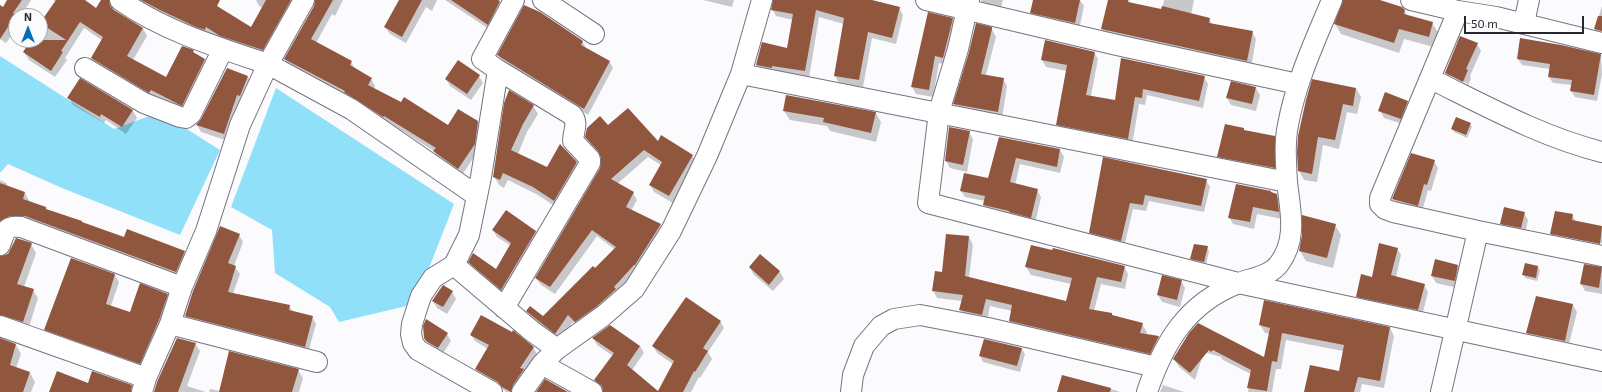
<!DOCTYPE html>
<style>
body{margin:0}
#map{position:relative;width:1602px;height:392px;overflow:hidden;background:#fbfafd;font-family:"Exo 2",sans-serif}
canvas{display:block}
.north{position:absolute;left:8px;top:8px;width:40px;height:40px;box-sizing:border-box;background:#fbfafd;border:1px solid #a7a6aa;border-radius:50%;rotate:0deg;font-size:11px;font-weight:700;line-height:16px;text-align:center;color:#28272d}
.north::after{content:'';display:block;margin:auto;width:14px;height:18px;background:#046db9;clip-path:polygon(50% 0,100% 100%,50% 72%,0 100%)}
.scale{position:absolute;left:1464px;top:16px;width:120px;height:18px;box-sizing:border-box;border:2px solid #28272d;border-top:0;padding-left:5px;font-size:12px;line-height:14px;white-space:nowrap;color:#28272d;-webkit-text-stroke:3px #fbfafd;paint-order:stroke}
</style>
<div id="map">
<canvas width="1602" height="392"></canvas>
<div class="north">N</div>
<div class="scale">50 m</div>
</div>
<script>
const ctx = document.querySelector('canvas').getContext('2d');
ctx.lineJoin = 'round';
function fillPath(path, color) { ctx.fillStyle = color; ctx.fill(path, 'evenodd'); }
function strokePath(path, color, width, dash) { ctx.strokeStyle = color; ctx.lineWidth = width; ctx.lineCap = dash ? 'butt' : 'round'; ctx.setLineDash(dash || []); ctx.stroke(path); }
fillPath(new Path2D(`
 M0,56L114,129L160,112L220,150L180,235L62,188L8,164L0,173Z
 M276,88L454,204L415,304L339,322L330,307L275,273L272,230L231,207Z`), '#91e0fa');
fillPath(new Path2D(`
 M8,0H31L21,16H16V29L6,43L0,39V12Z
 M53,0H83L96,9L103,0H116L112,8L113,10L143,28L147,36L133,60L166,78L193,51L195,55L205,60L209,67L187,112L154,99L97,66L92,58L103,41L84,28L65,58L67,60L55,77L29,60L24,52L32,40H40V27L56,2Z
 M135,0H206L252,28L263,8L259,6L256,0H299L267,57L209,37Z
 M316,0H343L335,16L332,14L316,43L351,62L355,69L371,79L375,86L374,89L449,126L478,122L482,129L478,151L462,175L438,159L434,151L388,122V124L289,66L285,59L315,6Z
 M405,0H437L432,11L426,7L406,43L390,34L385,27Z
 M445,0H496L499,2L504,9L492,31Z
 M703,0H734L732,7Z
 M774,0H868L899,8L903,15L896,44L872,38L863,87L839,83L835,76L844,24L819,17L809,78L761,71L757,65L788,49L793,20L776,16L772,9Z
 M981,0H1003L1000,11L985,8Z
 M1034,0H1080L1084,6L1079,30L1035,20L1031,13Z
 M1109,0H1129L1131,4L1162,10L1164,0H1194L1191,15L1209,19L1213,25L1252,32L1256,39L1251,68L1106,36L1102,29Z
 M1344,0H1377L1404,10L1408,16L1432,23L1438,32L1434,47L1404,39L1399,53L1341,34L1335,24Z
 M1602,6V37L1599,36L1595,29Z
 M952,19L957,26L947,65L939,63L933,97L916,94L912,87L917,62H919Z
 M991,28L996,37L986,75L1003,79L1007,86L1002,119L958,111L954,104Z
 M582,41L586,48L609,61L613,68L588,115L502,62L498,55Z
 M1477,44L1481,51L1470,76L1471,78L1467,89L1450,80L1446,73ZM1450,74L1468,84L1467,85L1450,77Z
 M1094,52L1098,59L1091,96L1116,101L1122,59L1204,77L1208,84L1203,108L1147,95L1145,105L1139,104L1132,145L1062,132L1058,124L1067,71L1046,67L1042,60Z
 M1601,55L1602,74L1597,101L1575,97L1571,91L1572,85L1553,83L1549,77L1550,69L1522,65L1518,59Z
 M479,76L483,83L471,100L450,86L446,79Z
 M248,77L252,84L228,141L201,132L197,125Z
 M80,80L133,111L137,118L126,134L106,120L104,123L73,105L69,98Z
 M1256,88L1260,95L1256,111L1231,105L1227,98Z
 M1356,88L1361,97L1357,114L1347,112L1339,149L1323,145L1317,182L1304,180L1299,171L1298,153Z
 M509,92L533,106L538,114L527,132L518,154L547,169L576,163L581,171L559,209L538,195L508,180L504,188L499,185L494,176Z
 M1407,101L1412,108L1405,125L1384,118L1380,111Z
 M784,111L876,113L881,122L876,142L830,131L827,126L790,120Z
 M1470,124L1472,127L1467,138L1454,132L1452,129Z
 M608,127L692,156L697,163L673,203L654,192L650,185L661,165L648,157L617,184L633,193L637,200L631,211L661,225L665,232L640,272L580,329L573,322L560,340L532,319L528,311L543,318L595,269L614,249L597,236L555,294L541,285L536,278L601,169L602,163L601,155L591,145L586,137Z
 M1243,129L1245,131L1274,137L1279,146V177L1224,166L1218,156Z
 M969,132L973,139L967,172L950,168L946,161Z
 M1000,138L1060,150L1064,157L1060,173L1020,164L1015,185L1037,190L1041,197L1035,224L988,212L984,205L985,201L965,197L961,191L989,180Z
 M1104,159L1206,180L1210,187L1204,212L1149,201L1146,211L1133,209L1124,247L1094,239L1090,232Z
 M1434,161L1438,168L1431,191L1428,190L1422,212L1397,206L1393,199Z
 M0,180L6,183L9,188L25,193L30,202L46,208L47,211L125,238L184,252L189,260L181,280L30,224L0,236Z
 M1272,194H1276L1280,202L1282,219L1257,214L1254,229L1233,224L1229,217Z
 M1524,213L1528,220L1525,235L1505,231L1501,224Z
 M1572,215L1576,222L1602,227V243L1554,234V236L1602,245V249L1555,240L1551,234Z
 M1335,225L1341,235L1333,268L1306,261L1300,251Z
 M493,230L536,231L540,238L506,296L474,269L469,262L496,270L511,246L497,237Z
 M239,235L243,242L234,266L240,274L233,294L289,306L293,312L312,317L316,324L308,353L190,323L186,316Z
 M969,237L973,245L969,278L1067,302L1071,284L1031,275L1026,267L1124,266L1128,274L1125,289L1101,284L1094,311L1142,324L1147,332L1146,335L1159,337L1163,344L1154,361L1014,329L1010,321L1012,311L990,306L987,322L965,317L960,310L962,301L937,298L933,290L942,273Z
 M31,244L36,253L24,287L33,290L38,298L28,330L0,325V257Z
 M1207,247L1209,251L1206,265L1193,262L1191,259Z
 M1397,248L1401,255L1396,278L1424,285L1428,292L1422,316L1361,303L1357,296Z
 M760,256L780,272L784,279L773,291L754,275L750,268Z
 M72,259L115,275L119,282L111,306L130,313L167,295L171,302L144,370L49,336L45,329Z
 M1585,265L1602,268V294L1585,291L1581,284Z
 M1458,266L1462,273L1458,288L1436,283L1432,276Z
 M1538,267L1540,271L1537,281L1525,278L1524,275Z
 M1163,276L1181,281L1185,288L1180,307L1162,302L1158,295Z
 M452,292L456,299L447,314L437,308L433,301Z
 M1573,305L1577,312L1568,348L1531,340L1527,333Z
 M720,321L724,328L708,352L712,359L700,378L699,377L691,392H658L673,364L657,353L653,346Z
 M1260,325L1390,328L1394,336L1384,388L1362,384L1360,392H1305L1339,373L1343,351L1286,340L1281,369H1276L1272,392H1248L1251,374L1223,360L1221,357L1204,352L1195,380L1179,367L1174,359L1190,334L1265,359L1270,334L1265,333Z
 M512,333L533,347L537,354L525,372L516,392H506L503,389L480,376L476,369L488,349L475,341L471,335Z
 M447,334L451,341L442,355L429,345L425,338Z
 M593,338L640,346L644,353L632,370L658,392H605L599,387L595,380L613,356L597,345Z
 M0,339L16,345L21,354L16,368L30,373L35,382L31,392H0Z
 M984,340L1022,349L1025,354L1020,372L983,362L980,356Z
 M195,343L200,351L187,386L206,392H155Z
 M298,370L303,378L299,392H209L210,389L220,391Z
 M1063,376L1118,391L1119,392H1058Z
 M1163,385L1184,392H1160Z`), '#0003');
fillPath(new Path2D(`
 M7,0H22L13,13L16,15L0,39V5L3,7Z
 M56,0H85L96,8L101,0H109L110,6L114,10L143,28L127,56L166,77L182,46L194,50L193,52L205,59L182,106L151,90L149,93L91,58L103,37L80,22L61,51L63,52L51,71L23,52L31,40H66L40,23Z
 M141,0H220L217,6L251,27L266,0H291L263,50L220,36L206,27L205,30L196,27L160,10Z
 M315,0H333L311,39L352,61L350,65L372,78L368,85L401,102L404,97L448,125L458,109L478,121L475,144L458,169L433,151L436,148L384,116L383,117L344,92L345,91L284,59L314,6Z
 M399,0H422L402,37L384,27Z
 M451,0H498L500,1L488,25Z
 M773,0H872L900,7L892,38L868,32L859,80L834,76L844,18L816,10L805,71L772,66V68L756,65L762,42L787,48L793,14L771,10Z
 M1033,0H1080L1075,23L1030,13Z
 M1108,0H1128V2L1161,9L1162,6L1210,18L1209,23L1253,31L1247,61L1101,29Z
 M1343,0H1380L1402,7L1405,10L1404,14L1433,22L1429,37L1399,29L1394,43L1334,24Z
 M524,5L540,12L583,41L581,45L610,61L584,109L497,55Z
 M928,12L953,18L943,58L935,56L929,90L911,87Z
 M1598,16H1602V31L1594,29Z
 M976,23L992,27V29L981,74L1004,78L998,112L953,104L969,52Z
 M1460,36L1478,43L1466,69L1468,70L1463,82L1445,73Z
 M1520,38L1561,45L1601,54L1594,95L1570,91L1572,80L1548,77L1550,64L1517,59Z
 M1045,40L1095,52L1086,95L1115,100L1121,58L1205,76L1199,101L1143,89L1142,98L1135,97L1128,139L1056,125L1067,65L1041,60Z
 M458,60L480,75L467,94L445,79Z
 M227,68L248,76L240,96L237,95L224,134L196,125L201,119Z
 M80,78L133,110L122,127L101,114L100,117L67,98Z
 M1312,79L1356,88L1353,106L1343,104L1335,140L1318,137L1312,174L1298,171L1297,153L1298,136L1306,100Z
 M1231,81L1256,87L1252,104L1226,98Z
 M509,90L534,105L523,124L511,150L547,167L560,144L577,162L554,201L533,187L503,173L500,180L493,177L504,103Z
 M1385,92L1408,101L1401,119L1378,111Z
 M786,95L876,112L871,133L823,122L824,118L783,111Z
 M628,108L658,141L661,135L693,155L669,196L649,185L662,162L644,150L611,179L634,192L626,207L661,224L635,265H634L614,287L616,289L596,307L575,322L568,315L555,334L526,311L530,306L543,316L593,266L595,268L616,247L592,230L550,287L535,278L600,168L601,158L598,151L585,137L587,128L600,116L608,125Z
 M1456,117L1471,123L1466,135L1451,129Z
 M1225,124L1244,128V130L1275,136V168L1217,157Z
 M949,127L970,131L963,165L945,161Z
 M999,137L1060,149L1057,167L1016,158L1010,182L1038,189L1031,218L1009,212V211L983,205L985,196L960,191L964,173L988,178Z
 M1411,153L1435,160L1427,185L1424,184L1418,206L1392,199Z
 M1103,157L1207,179L1201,206L1145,195L1143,205L1130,203L1121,241L1089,233Z
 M0,183L25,192L23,199L46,207V209L82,221V222L124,237L127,229L185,251L176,272L25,216H10L0,221Z
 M1236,184L1271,191V192L1277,194L1279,212L1253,207L1250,222L1228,218Z
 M1504,207L1525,212L1521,228L1500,224Z
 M506,210L536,231L501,290L468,262L473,253L496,269L511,243L492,230Z
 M1555,211L1573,214L1572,220L1602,226L1600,244L1550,234Z
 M1302,215L1336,224L1327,258L1299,251L1302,235Z
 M220,226L240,234L228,263L236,266L228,292L290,305L289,310L313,316L305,347L185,316L193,291Z
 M946,234L969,236L965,276L1066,301L1072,278L1025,267L1031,245L1052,250L1053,248L1125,266L1121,282L1097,277L1089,309L1112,313V315L1143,323L1140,333L1159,336L1150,354L1009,321L1012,305L986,299L982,315L959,310L963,295L932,291L935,271L942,272Z
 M16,238L32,243L17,284L34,289L23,322L0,315V256L8,254Z
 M1379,243L1398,248L1391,275L1425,284L1418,310L1356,297L1361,274L1372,277Z
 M1194,244L1208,246L1204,262L1190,259Z
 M760,254L780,271L769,285L749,267Z
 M71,258L115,274L106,304L130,312L140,283L168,294L159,320L140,364L44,330Z
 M1435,259L1458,265L1455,281L1431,276Z
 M1525,263L1538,266L1536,278L1522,275Z
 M1584,264L1602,267L1599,288L1580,284Z
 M1162,275L1182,280L1177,300L1157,295Z
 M443,285L453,291L443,307L432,301Z
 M1536,296L1573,304L1565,341L1526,333Z
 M686,297L721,321L703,348L708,351L695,372L694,371L683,392H603L602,386L594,380L614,353L592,338L610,325L640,346L627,365L658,391L674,361L652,346Z
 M1264,300L1390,327L1380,381L1358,377L1354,392H1304L1310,365L1339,371L1344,345L1282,333L1277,362L1272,361L1267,391L1247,388L1251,370L1213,350L1211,352L1209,350L1190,373L1173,359L1189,333L1198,323L1264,357L1270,328L1259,325Z
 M481,315L512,332L513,330L534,347L520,368L524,369L513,385L511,392L502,387L498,382L475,369L489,345L470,335Z
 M426,319L448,333L438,348L426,341L424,338L423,326Z
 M0,338L16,344L10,365L30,372L23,392H0Z
 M177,338L196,343L178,392H154L157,382Z
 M984,339L1022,348L1017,366L979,356Z
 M229,351L299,369L292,392H219Z
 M57,371L88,383L92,371L132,385L131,392H49Z
 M1062,375L1111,388L1110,392H1057Z
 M545,379L568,392H536Z`), '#91573e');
const minor = new Path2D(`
 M120,0C164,31 217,47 268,64L304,0
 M543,0L594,34
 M926,0L1117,45L1298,84
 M969,0L958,49L939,112L928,203L1238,283L1602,361
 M1411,0L1458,11L1496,17L1602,43
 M1458,11L1380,198V204L1385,209L1393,212L1478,231
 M1524,23L1529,0
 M85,68L144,103L180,117L186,118L191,114L223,49
 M498,70L482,59L514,0
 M741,74L1287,182
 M1431,79C1486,106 1542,137 1602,152
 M0,245C5,232 5,225 21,227L182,287
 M454,265L533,332L557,349
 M170,324L317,362
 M0,326L146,378
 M542,364L592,392
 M142,392L146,378L170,324L182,287L206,231L240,125L268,64L351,109L477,196
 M492,392L418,350L413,343L411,334L412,324L421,296L433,278L454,265L469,235L481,177L498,70L572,115C579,123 573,132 573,141L590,159V163L504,308
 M522,392L542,364L557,349L603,316L634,289L671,231L707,156L741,74L762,0
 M851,392L853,375L864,346L881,326L894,319L920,315L988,328L1156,367
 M1147,392C1164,342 1187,303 1239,283C1252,278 1270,276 1279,264C1298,239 1290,210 1287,182C1286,164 1284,143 1288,125C1296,81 1315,41 1332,0
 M1441,392L1478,231L1602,256`);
strokePath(minor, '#767381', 22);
strokePath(minor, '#fff', 20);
</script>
